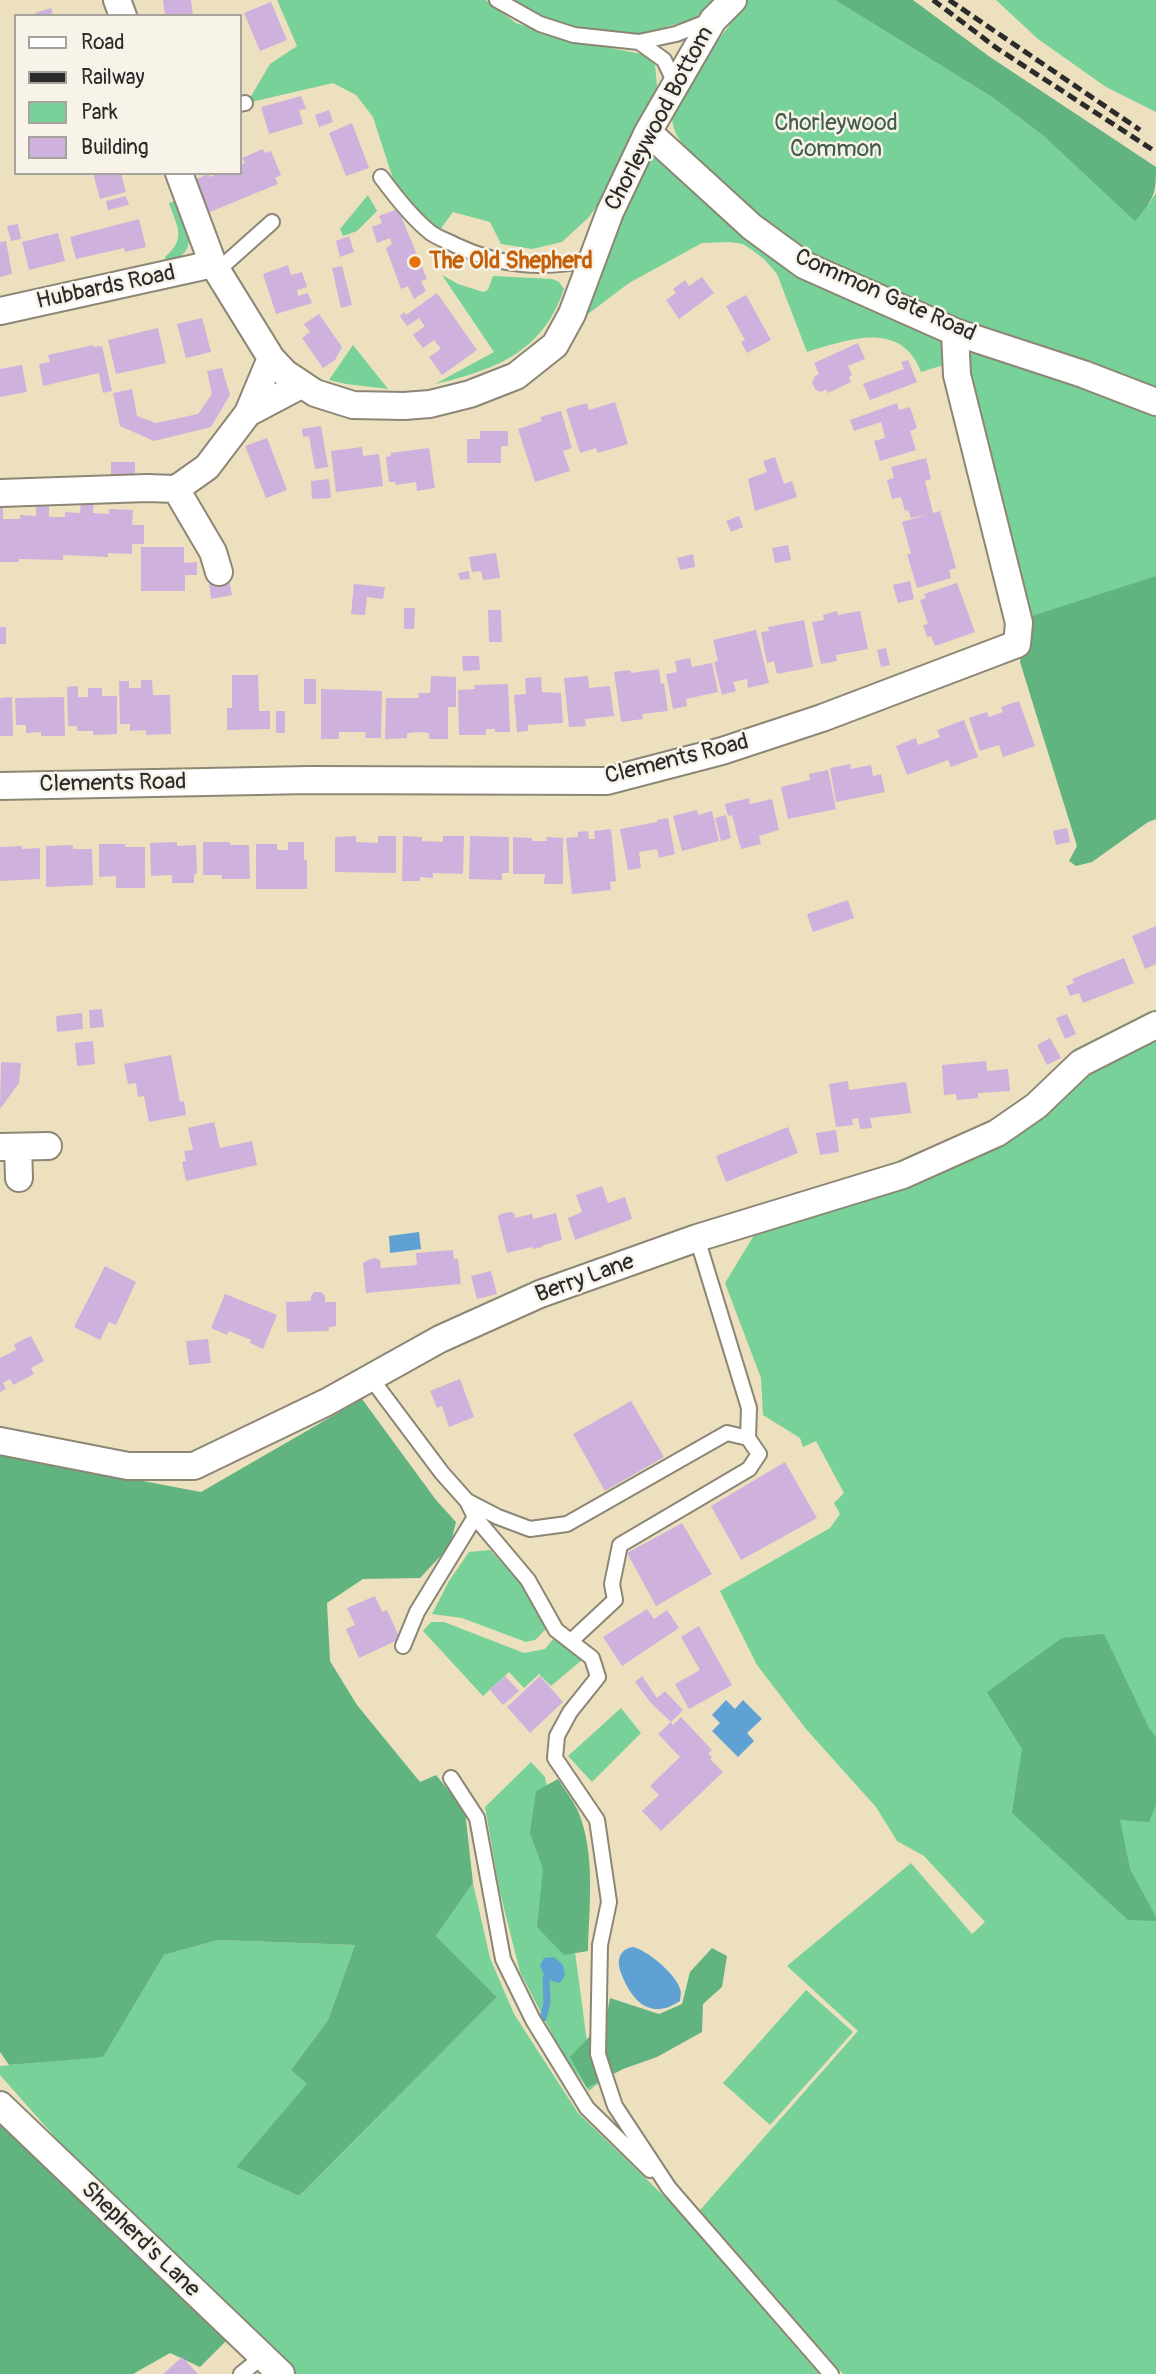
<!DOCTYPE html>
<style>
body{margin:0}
#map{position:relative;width:1156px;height:2374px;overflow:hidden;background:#ede0bf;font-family:Pangolin,sans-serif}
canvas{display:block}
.legend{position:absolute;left:14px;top:14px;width:228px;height:161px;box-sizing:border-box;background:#f7f3e8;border:2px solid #a5a39c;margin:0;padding:9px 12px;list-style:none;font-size:21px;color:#2b2b2b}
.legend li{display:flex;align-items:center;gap:14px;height:35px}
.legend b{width:35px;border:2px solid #a5a39c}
</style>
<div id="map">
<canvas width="1156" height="2374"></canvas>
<ul class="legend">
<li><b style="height:9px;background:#fff"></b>Road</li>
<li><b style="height:9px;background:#2b2b2b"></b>Railway</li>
<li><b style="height:19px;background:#77d198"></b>Park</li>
<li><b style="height:19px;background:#ceb1dc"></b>Building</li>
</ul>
</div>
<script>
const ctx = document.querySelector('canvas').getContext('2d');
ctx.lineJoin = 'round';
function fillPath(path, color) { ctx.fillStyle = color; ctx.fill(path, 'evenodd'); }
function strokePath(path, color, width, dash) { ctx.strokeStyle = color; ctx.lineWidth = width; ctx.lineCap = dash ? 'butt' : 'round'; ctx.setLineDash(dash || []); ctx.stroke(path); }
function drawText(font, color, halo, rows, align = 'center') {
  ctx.font = font + ' Pangolin,sans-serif'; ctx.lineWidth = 5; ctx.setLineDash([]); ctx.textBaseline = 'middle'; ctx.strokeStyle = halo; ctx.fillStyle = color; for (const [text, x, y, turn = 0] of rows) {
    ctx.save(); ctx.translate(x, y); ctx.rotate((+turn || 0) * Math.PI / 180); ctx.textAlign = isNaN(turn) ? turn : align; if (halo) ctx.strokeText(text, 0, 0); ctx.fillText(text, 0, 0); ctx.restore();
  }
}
fillPath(new Path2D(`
 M277,0H486L516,23L567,40L642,54L655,65L657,86L649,107L601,200L589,217L562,242L532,249L501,244L490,222L453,212L439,231L413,205L393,179L373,117L356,95L333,83L247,103L270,64L297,46Z
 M512,0H718L693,19L639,35L570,27L531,13Z
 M748,0H835L992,97L1045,137L1149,204L1156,193V391L1036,349L842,270L772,233L753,216L682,143C667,123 671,109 683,88Z
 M996,0H1156V112L1106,87L1038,39Z
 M660,158L752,243L931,329L944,344L947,364L921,372C901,319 847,340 807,352L777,274L764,259L752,250L743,244L730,242L702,243L629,283L580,320L621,213L649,159Z
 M368,195L377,211L357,231L343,236L340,229Z
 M177,200C187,229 203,249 166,265L165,257C187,238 177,227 169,203Z
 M442,275L458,284L483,292L488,290L493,276L552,279L559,282L564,289C543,352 495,370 435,384L494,352Z
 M353,345L388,389L346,384L329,380Z
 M982,349L1156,411V819L1148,822L1020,662L1026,618L973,400L968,362L972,353Z
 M1156,1041V2374H843L700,2210L858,2031L787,1966L911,1863L972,1934L985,1922L924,1856L897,1841L876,1807L806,1729L757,1665L720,1591L830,1528L840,1514L834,1503L844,1493L816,1441L803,1447L800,1438L763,1415L761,1378L725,1283L756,1232L842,1202L934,1176L1044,1112L1081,1076Z
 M490,1550L523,1586L546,1629L535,1640L526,1642L462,1618L432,1614L449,1581L469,1552Z
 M431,1622H444L524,1653L545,1649L554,1638L578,1653L582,1660L551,1686L539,1674L524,1688L509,1672L483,1696L423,1631Z
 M621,1708L641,1733L592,1782L568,1756Z
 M531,1762L545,1777L565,1877L589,2057L602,2080L589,2091L561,2051L520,1972L499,1888L485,1807Z
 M473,1883L490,1958L514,2014L578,2113L671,2203L819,2374H296L273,2346L115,2205L0,2075V2066L103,2056L164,1955L218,1940L355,1945L328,2020L291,2070L308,2084L236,2167L299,2196L497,1997L436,1936Z
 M806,1990L853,2032L770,2125L723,2083Z`), '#77d198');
fillPath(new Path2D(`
 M835,0H913L990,57L1156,167C1156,196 1154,198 1135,221L1045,137L992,97Z
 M1156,576V819L1148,822L1092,862L1076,866L1069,861L1077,846L1020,662L1026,618Z
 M362,1399L436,1500L456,1522L450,1546L420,1578L363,1579L327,1603L330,1661L357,1705L420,1782L436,1775L465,1811L473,1883L436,1936L497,1997L299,2196L236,2167L307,2084L291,2070L328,2020L355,1945L218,1940L164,1955L103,2057L9,2065L0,2052V1454L201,1492Z
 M1104,1634L1149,1728L1156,1737V1805L1149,1822L1120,1820L1130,1869L1156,1917V1921L1128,1920L1012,1813L1022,1749L987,1692L1062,1638Z
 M558,1779C564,1789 573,1800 578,1811C596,1854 589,1906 588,1951L564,1955L537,1927L543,1869L530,1833L536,1791Z
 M712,1948L727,1956L722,1987L703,2004L702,2032L657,2057L623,2069L587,2088L570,2057L606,2019L610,1998L659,2014L682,2004L690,1972Z
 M0,2118L226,2341L200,2367L170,2353L133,2374H0Z`), '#61b380');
fillPath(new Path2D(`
 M419,1232L421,1249L390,1253L389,1236Z
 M726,1700L735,1709L743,1700L762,1719L747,1733L754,1741L738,1757L712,1731L720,1723L712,1715Z
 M633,1947C647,1950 676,1974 680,1989C682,1993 680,1997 680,2001C653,2019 635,2005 623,1978C620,1971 617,1963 620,1956C623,1950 627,1948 633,1947Z
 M554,1957L563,1965L565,1975L560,1983C547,1981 544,1977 540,1965L544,1958Z`), '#5fa1d3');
strokePath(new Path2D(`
 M543,2018L547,2003L546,1978`), '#5fa1d3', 7);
fillPath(new Path2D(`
 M163,0H191L193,16H165Z
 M271,2L287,40L260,51L244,13Z
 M51,8L53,16H35V13Z
 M301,96L306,109L299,110L303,124L269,134L261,107Z
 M329,110L333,122L319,127L315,115Z
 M352,123L369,168L346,176L329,133Z
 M263,149L265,153L271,151L281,175L275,178L278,184L205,214L191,182L208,174L210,177L220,173H240V165L245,163L242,158Z
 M93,173H121L126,192L100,199Z
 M126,196L129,205L108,210L106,201Z
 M398,209L427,279L421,281L426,291L414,299L408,286L401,289L386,248L392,244L390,238L377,243L372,227L382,223L379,216Z
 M139,219L146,247L125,252L124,248L76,259L70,237Z
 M18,224L21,239L11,241L7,226Z
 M58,233L65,261L29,270L22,242Z
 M349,236L354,252L340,257L336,241Z
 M6,241L12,274L0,277V242Z
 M288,265L291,275L302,272L307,287L297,290L298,296L308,293L312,303L276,314L263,274Z
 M342,266L352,305L341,308L332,268Z
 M702,277L714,293L679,319L666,300L676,293L673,289L685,280L689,286Z
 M437,293L477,350L442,375L429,357L441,349L434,340L423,348L413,335L425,326L421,321L419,318L407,326L400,316L404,312L406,315Z
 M746,295L771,340L747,353L741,342L745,340L726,306Z
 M319,314L342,347L335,360L323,368L302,338L310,332L304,324Z
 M202,318L211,352L186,358L177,324Z
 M158,328L166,363L116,374L108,340Z
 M858,343L865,359L848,366L852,375L849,377L851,382L828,393L826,389L821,392L816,390L812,383L815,376L819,374L814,363Z
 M93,345L94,347L102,346L112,391L103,393L99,373L43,386L39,364L50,362L48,355Z
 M908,360L917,382L870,400L863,384L904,369L901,362Z
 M22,365L27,392L0,397V369Z
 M222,368L230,395L211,427L154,441L120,426L113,393L132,389L137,416L156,423L198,414L212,394L207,371Z
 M615,402L628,444L598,453L596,448L580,453L566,409L587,403L589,410Z
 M897,403L899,410L910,407L917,428L910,431L916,450L880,461L874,441L885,438L881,422L854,431L850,420Z
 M561,411L572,448L563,451L570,471L535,482L518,429L542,421L540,417Z
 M321,426L328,467L315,469L309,436L303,437L302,429Z
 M480,431H508V446H501V463H467V439H480Z
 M267,438L287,490L266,498L245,446Z
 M362,447L363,456L379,454L383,486L336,492L331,451Z
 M429,448L435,488L417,491L416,482L396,485L395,482H389L386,457L391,456L390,453Z
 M775,457L784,484L792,481L797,497L755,511L748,479L767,472L763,461Z
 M926,458L931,479L925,481L933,513L940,511L956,568L949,570L951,578L917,588L907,554H911L902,522L928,514L911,518L908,510L905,511L901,497L892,499L887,480L894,478L891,467Z
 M111,462H135V477H111Z
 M329,479L331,498L312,499L311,481Z
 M81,500H94L93,513L109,514V509L133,510L132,525H144V544H132V554L108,553V557L63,555V560L19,559V562H0V505L3,506V519H20V515L36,516V503H49V517H65V512L80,513Z
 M739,516L743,527L731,532L726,521Z
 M788,545L791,560L775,563L772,548Z
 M141,547H184V563L197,562V575H185V591H141Z
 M496,553L500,578L483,580L481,571L472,572L469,557Z
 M693,554L695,567L680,570L677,558Z
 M469,571L470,579L460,580L458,573Z
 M229,579L232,595L211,599L209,582Z
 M910,581L914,599L898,603L893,585Z
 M957,583L975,632L935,646L931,636L927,637L923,625L928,624L920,600L926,598L924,594Z
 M354,584L385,587L383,599L367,597L365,615L351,614Z
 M404,608H415L414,629H404Z
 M488,610H501L502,642H489Z
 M837,611L838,615L860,611L868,649L836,655L837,661L821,664L812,622L824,620L823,615Z
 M804,620L813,667L777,674L774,661L767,663L761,632L769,631L768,627Z
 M0,627H6V644H0Z
 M756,630L769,683L748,688L747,679L733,682L736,691L722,695L714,662L718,661L713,640Z
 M886,648L890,665L881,667L877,650Z
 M462,656H479L480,670L463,671Z
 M690,658L692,667L712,663L718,692L686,699L687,706L673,709L666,674L677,672L675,661Z
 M659,669L661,684L664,683L668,711L642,714L643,719L621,722L614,672L630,670L631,673Z
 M232,675H258L259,711H270V729L227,730V708H232Z
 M431,676L456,677V707H448V739H429V733L419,732L407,733V738L385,739L386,698H419L418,693H430Z
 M588,676L589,688L610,686L614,716L585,719L586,726L569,727L564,678Z
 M541,677L542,692L561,693L563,723L528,725V731L517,732L514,695L526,694L525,678Z
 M304,679H316V704H304Z
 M141,680H152L153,695H170L171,734L146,735V730L130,731V724H120L119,681H129V688H141Z
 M508,684L510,732H495V729H486V735H459L458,690L475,689L474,685Z
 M78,686V697H88V688H102V696H117V734L93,735V731H77V726H68L67,687Z
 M321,689L382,691L381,738H365L366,732H339V739H321Z
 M12,697L13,736H0V698Z
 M64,697L65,736H41V732L26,733V725H16L15,698Z
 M1019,701L1035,746L1003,757L999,745L980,751L969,718L987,712L989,717L1003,712L1001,707Z
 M276,711H285V733H276Z
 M964,720L978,757L951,767L948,760L907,775L896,746L916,738L918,745L940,737L937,730Z
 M850,764L851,769L871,765L873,776L881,774L885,792L836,802L830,768Z
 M828,770L836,809L788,819L781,787L810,780L809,774Z
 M749,798L750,804L772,799L779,830L759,836L761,844L741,849L732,815L728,816L725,804Z
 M697,810L698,815L712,811L719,841L682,851L673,816Z
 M726,815L731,838L721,841L715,818Z
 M668,818L675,854L659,858L657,849L639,852L641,868L628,870L620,829L657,822V820Z
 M1067,828L1070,842L1056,845L1053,831Z
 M611,829L616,881L610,882L611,890L572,894L566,838L578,837V832L588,831L589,839H595L594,831Z
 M356,836V842L378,843V836H396V873L335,872V837Z
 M403,836L422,837V841L443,842V836H464L463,874L433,873V878L420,877V881H402Z
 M470,836L509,837V873H502V880L469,879Z
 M513,837L532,838V841H547L546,837L563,838V884H544L545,874H513Z
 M177,842V846L196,845L197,874H194V883H172V875L151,876L150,843Z
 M203,842H230V845H249L250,879H222V875H203Z
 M288,842H304V860H307V889H256V844H277V850H288Z
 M99,844H125V847H145V888H116V876L99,877Z
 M73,845V849H92L93,885L46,887V846Z
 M22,846V849L40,848V879L0,881V847Z
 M848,900L854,918L813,932L807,914Z
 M1156,926V964L1145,969L1132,936Z
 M1124,958L1134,983L1083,1003L1079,993L1070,996L1066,986L1074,983L1072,979Z
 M102,1009L104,1027L90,1028L89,1010Z
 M82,1013L83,1029L57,1032L56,1016Z
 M1067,1014L1076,1034L1065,1039L1056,1018Z
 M1050,1038L1061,1058L1047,1065L1037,1045Z
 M93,1041L95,1064L77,1066L75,1043Z
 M171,1055L180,1102L184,1101L186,1115L149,1122L144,1096L138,1097L136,1083L128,1084L124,1064Z
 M986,1061L987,1071L1008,1069L1010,1091L978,1093V1098L957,1100L956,1094L944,1095L942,1065Z
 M1,1062L21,1063L19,1083L0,1109Z
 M848,1081L849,1090L906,1082L911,1113L870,1118L872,1128L860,1129L858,1118L852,1119L853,1125L836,1127L829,1084Z
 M214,1122L220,1148L252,1141L257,1165L186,1181L182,1162L186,1161L184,1151L193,1150L188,1128Z
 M788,1127L798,1153L726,1182L716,1156Z
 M836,1130L839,1152L820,1155L816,1133Z
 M602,1186L608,1203L625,1197L632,1219L575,1240L568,1218L582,1212L576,1195Z
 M511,1212L514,1213L515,1218L532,1214L533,1219L556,1213L562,1240L544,1245L542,1247L533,1249L532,1247L507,1253L498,1218L500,1214Z
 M453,1250L454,1259H458L461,1284L366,1293L363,1263L368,1260L375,1258L380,1260L381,1268L417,1265L416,1253Z
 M105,1266L136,1282L116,1325L109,1322L100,1340L74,1327Z
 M491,1271L497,1294L477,1299L471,1276Z
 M314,1292H321L325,1296V1302H336V1326L329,1327V1331L287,1332L286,1302L311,1301V1296Z
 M225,1294L277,1315L263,1349L250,1343L251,1340L229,1331L227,1335L211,1328Z
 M31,1336L44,1361L31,1368L34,1374L13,1385L10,1379L3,1383L6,1389L0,1392V1358L16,1350L14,1344Z
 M208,1339L211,1363L189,1365L186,1341Z
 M460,1379L474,1417L449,1427L442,1406L437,1408L430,1391Z
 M631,1401L664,1457L605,1491L573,1434Z
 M785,1462L817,1518L741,1560L711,1506Z
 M682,1523L712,1574L656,1606L627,1553Z
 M375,1596L382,1612L387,1610L400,1639L359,1658L346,1629L355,1625L347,1608Z
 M647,1609L654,1619L667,1610L679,1628L622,1666L603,1637Z
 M699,1626L732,1685L689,1709L675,1684L700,1670L681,1637Z
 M505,1676L519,1691L503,1705L490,1690Z
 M540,1676L563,1702L530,1733L507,1707Z
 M642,1676L657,1698L665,1691L683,1710L671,1722L651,1703L635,1682Z
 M681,1717L712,1750L708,1753L712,1757L710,1759L723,1772L661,1831L642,1811L659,1795L650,1786L680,1757L658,1734L671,1722L673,1725Z
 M182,2357L198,2374H163Z`), '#ceb1dc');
const service = new Path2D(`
 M497,0L540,24L574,35L639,42L676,34L712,20
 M639,42L664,60L675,83
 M240,104L245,103
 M381,177C395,196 412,218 431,233C438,238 448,241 455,245C502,267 541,269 591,260
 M217,271L272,222
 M697,1238L749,1408L748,1438
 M370,1377L442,1473L467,1501L475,1517L417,1612L403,1646
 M467,1501L498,1517L530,1529L567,1524L727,1433L748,1438L759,1454L749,1469L620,1545L612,1584L615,1600L571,1641
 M475,1517L528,1580L556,1630L592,1658L598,1677L570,1712L557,1736L555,1758L597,1820L609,1902L600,1945L598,2054L603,2070L615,2106L669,2188L831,2374
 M451,1778L477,1818L503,1959L533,2020L587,2108L650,2170
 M241,2374L262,2357`);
const minor = new Path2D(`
 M117,0L123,16
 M648,132L752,227L804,265L955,332L1083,374L1156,402
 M179,173L213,264L271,358L285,373L315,393L353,405L404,406L430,404L470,394L516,376L555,345L572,314L610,212L648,132L713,20L733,0
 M0,311L213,264
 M248,413L271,358
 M176,489L213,552L219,572
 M0,493L147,488L176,489L207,467L248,413L301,385
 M0,786L309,780L607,781L722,751L822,718L1017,644L1019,623L957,375L955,332
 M0,1147L48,1146
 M18,1147L19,1178
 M0,1441L128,1466H194L327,1402L440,1339L540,1294L697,1238L903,1175L997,1133L1036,1106L1081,1063L1156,1025
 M0,2105L281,2374`);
strokePath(service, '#8c8675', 18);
strokePath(minor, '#8c8675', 30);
strokePath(service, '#fff', 14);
strokePath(minor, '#fff', 26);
strokePath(new Path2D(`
 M933,0L998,49L1156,152
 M949,0L1140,130`), '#2b2b2b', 5, [10, 5]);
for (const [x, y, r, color] of [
 [415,262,7,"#e8710a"]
]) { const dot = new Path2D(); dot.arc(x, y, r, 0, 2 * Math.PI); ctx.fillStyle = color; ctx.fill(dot); strokePath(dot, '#f7f3e8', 2.5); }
drawText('23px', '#2b2b2b', '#f7f3e8', [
 ["Chorleywood Bottom",660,119,-62],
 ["Hubbards Road",106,288,-12],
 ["Common Gate Road",885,296,24],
 ["Clements Road",677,760,-14],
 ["Clements Road",113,784,-1],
 ["Berry Lane",585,1279,-20],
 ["Shepherd's Lane",140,2240,44]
]);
drawText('23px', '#425d4c', '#f7f3e8', [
 ["Chorleywood",836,124],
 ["Common",836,150]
]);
drawText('bold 23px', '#c56008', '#f7f3e8', [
 ["The Old Shepherd",429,262]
], 'left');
</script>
